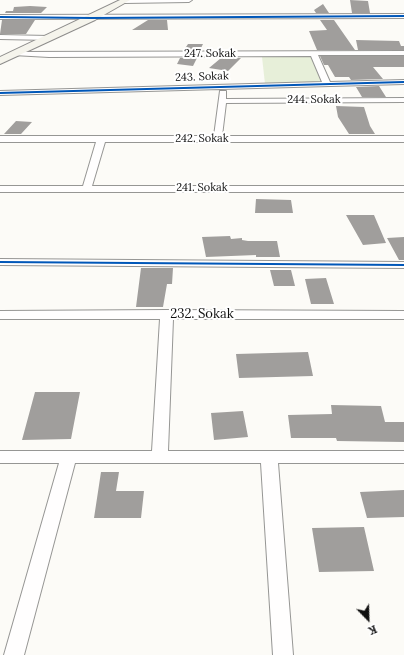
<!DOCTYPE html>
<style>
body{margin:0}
#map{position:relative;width:404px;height:655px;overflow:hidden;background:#fcfbf7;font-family:Lora,serif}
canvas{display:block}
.north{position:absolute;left:348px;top:599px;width:40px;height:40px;-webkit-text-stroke:3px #fff;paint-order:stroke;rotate:157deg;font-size:11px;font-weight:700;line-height:16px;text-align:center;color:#101010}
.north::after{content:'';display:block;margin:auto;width:14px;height:18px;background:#101010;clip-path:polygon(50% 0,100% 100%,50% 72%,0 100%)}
</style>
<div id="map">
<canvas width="404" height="655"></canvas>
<div class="north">K</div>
</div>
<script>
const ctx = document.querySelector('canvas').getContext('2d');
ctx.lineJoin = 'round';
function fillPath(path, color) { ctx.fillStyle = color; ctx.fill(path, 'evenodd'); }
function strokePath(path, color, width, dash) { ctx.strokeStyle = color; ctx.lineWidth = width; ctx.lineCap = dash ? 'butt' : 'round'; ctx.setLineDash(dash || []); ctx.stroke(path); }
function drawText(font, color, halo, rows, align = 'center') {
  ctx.font = font + ' Lora,serif'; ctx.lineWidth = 4; ctx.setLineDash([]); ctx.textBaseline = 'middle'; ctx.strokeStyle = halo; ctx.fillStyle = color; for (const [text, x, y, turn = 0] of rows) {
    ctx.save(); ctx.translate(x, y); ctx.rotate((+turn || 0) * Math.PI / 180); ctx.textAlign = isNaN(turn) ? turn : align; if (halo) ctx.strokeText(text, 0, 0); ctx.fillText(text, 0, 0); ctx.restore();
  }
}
fillPath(new Path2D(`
 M262,57H312L322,81L318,83L265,84Z`), '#e7efd9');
fillPath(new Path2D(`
 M350,0L368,1L370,13H352Z
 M323,4L329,13H316L314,10Z
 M14,7L30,6L47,7L41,13H5L6,11H13Z
 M2,20H35L26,34H0Z
 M148,20H167L168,30H132Z
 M320,20H334L355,50H317L309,31L327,30Z
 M356,40L399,41L401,46H404V50H358Z
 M188,44H203L200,50H184Z
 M320,56H404V67H373L383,79L351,80L349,77H335L328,65H324Z
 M180,58H197L193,66L177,64Z
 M221,58H241L228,71L209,68Z
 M379,86L386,97H362L356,87Z
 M336,106L364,107L370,126L375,134H349L338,117Z
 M16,121L32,122L21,134H4Z
 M256,199L291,200L293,213H255Z
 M346,215H374L386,243L363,245Z
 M230,236L231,239L242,238V240L248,241H277L280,257H256V255L206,257L202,237Z
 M404,237V260H399L387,238Z
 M141,268H173L172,284H167L163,307H136Z
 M270,270H291L295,286H274Z
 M326,278L334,304H311L305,279Z
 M308,352L313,376L239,378L236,354Z
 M35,392H80L71,439L22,440Z
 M331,405L381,406L385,422H404V442L337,441L336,438H291L288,415L332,414Z
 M243,411L248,437L214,440L211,413Z
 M101,472H119L116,491H144L141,518H94Z
 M404,490V517L367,518L360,492Z
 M364,527L374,571L319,572L312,528Z`), '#a09e9c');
const minor = new Path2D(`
 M123,0H192L189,2L125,3Z
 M404,14V18L0,19V15Z
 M0,35L49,36L52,38L49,40L0,39Z
 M404,51V55H318L330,82L404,80V84L0,95V91L322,82L311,56L49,57L13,55L12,54L15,52Z
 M220,91H226V99L404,98V102L226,103L222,136H404V142H105L92,186H404V192H0V186H83L96,142H0V136H214Z
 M0,259L404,262V268L0,265Z
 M167,310L404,311V319H173L168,451H404V463H278L293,655H273L261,463H75L24,655H4L59,463H0V451H152L160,319H0V311Z`);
const secondary = new Path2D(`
 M120,0H130L95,20L0,64V57Z`);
strokePath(minor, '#969694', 2);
strokePath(secondary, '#8d8c8b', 2);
fillPath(minor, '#fffefe');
fillPath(secondary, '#f5f4ec');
fillPath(new Path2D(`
 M404,15V17L92,19L0,18V16L92,17Z
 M404,81V83L0,94V92Z
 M0,261L404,264V266L0,263Z`), '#0057b8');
drawText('11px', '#101010', '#fff', [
 ["247. Sokak",210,54],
 ["243. Sokak",202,77,-2],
 ["244. Sokak",314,100],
 ["242. Sokak",202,139],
 ["241. Sokak",202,188]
]);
drawText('13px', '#101010', '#fff', [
 ["232. Sokak",202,314]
]);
</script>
